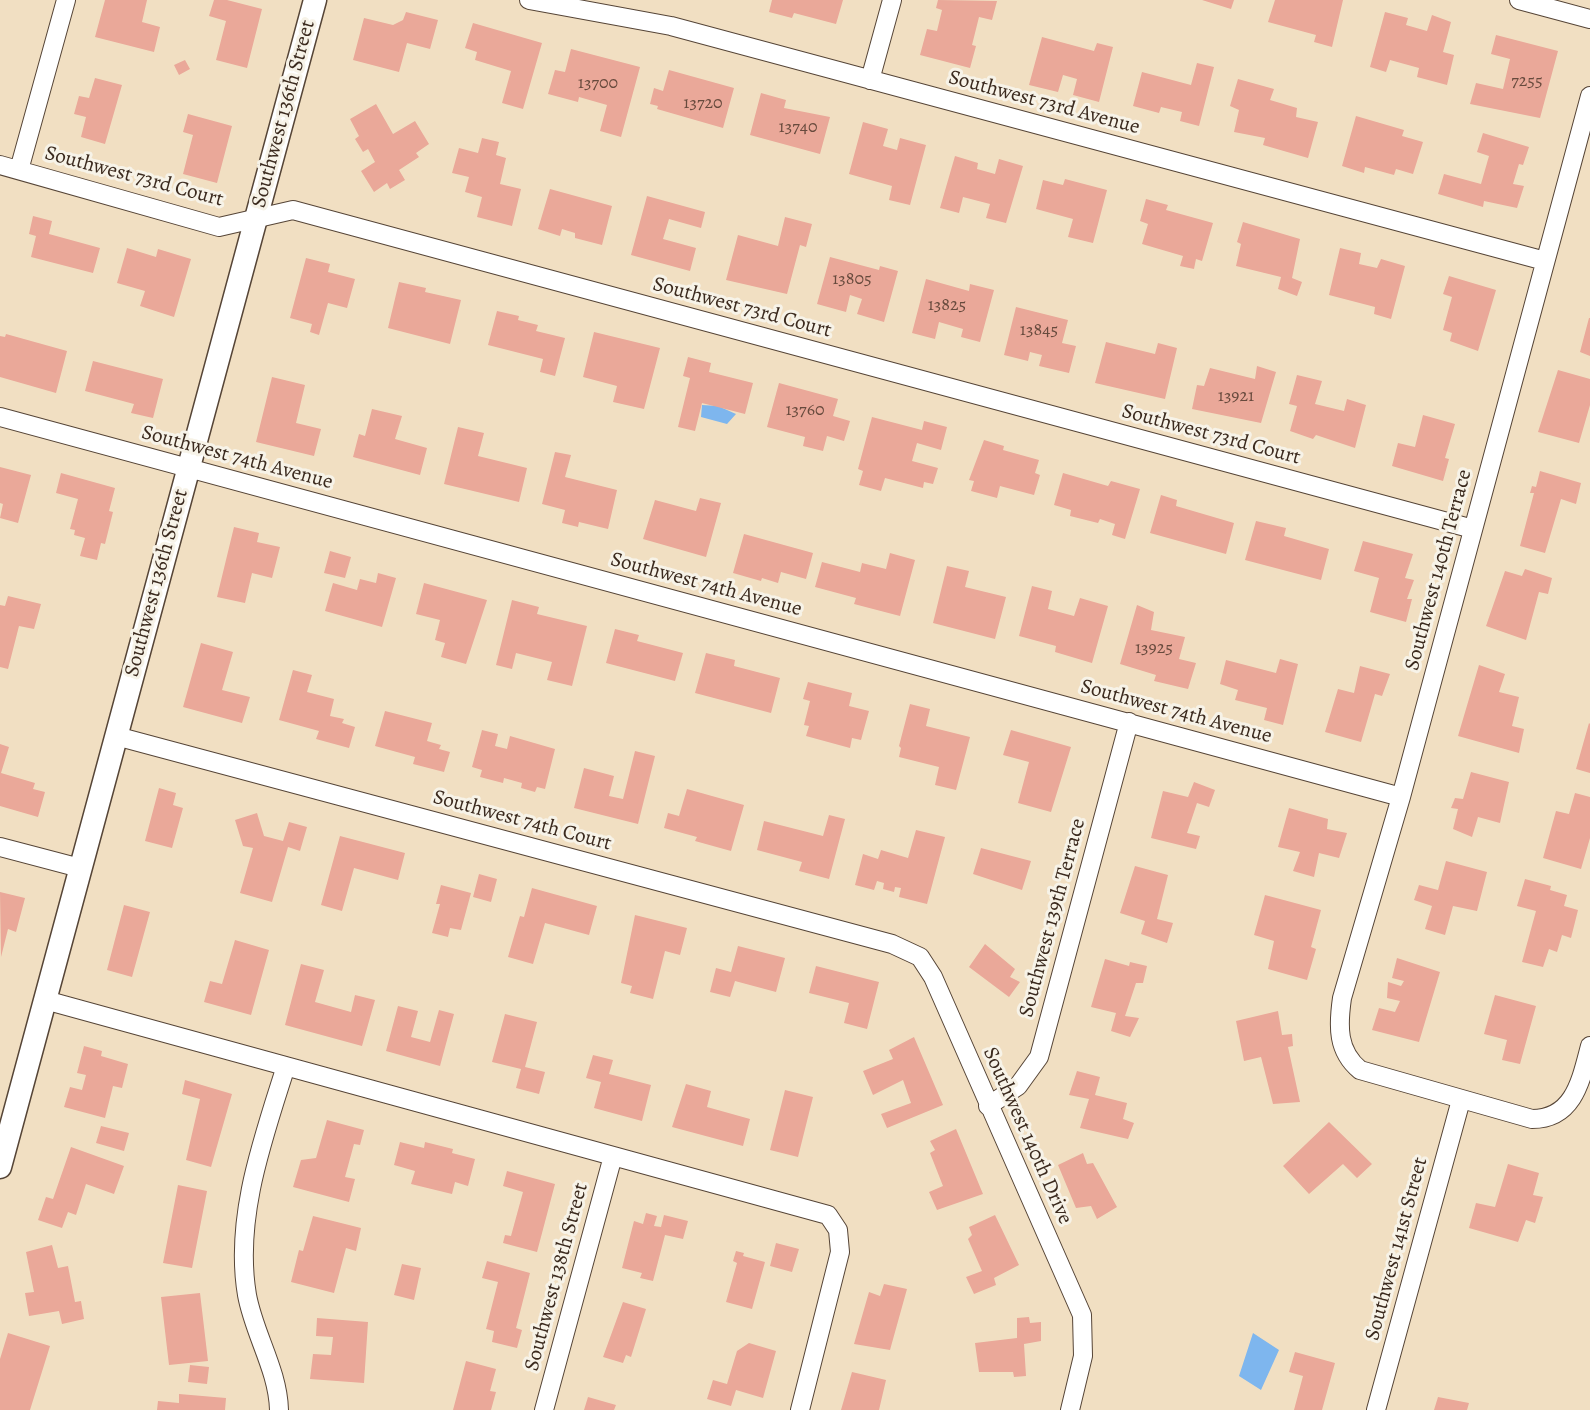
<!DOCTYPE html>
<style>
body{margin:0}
canvas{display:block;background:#f1dfc2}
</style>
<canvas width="1590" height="1410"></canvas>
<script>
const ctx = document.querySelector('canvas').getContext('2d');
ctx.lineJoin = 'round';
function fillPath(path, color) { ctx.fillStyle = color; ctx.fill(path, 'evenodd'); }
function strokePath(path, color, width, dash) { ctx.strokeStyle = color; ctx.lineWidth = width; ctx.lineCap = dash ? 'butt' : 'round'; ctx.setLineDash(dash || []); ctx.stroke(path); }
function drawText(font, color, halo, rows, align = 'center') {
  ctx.font = font + ' Alegreya,serif'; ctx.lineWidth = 6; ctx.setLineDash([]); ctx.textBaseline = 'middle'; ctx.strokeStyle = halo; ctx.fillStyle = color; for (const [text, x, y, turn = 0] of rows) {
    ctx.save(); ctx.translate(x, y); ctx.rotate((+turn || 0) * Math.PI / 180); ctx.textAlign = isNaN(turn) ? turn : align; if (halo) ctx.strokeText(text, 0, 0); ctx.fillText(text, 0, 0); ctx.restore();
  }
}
fillPath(new Path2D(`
 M702,405L718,406L736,414L727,424L701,417Z
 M1253,1333L1279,1350L1261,1390L1239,1376Z`), '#7eb6ee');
fillPath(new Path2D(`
 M105,0H147L142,22L160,27L154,52L95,37Z
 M214,0H227L262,9L247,68L216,60L226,21L209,16Z
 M772,0H843L836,24L794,13L792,18L769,12Z
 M938,0L997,1L992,20L979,17L972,45L976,46L970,68L920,55L927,29L937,31L942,10L936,8Z
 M1202,0H1234L1231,9Z
 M1275,0H1343L1332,47L1314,42L1316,35L1268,22Z
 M406,12L438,20L430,49L407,43L399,72L353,60L364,18L393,25L403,20Z
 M1385,12L1408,18L1406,25L1427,31L1432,15L1451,22L1443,52L1454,55L1447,85L1417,77L1419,68L1390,60L1386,72L1370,67Z
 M473,23L542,43L523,109L502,103L511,71L475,60L477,52L465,48Z
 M1496,35L1558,51L1540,118L1470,104L1476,83L1503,89L1510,59L1491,54Z
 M1042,37L1094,51L1097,43L1113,47L1099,102L1073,95L1077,79L1063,75L1058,92L1029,85Z
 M571,49L640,67L621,137L600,131L607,105L579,97L578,102L548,94L555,70L565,72Z
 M185,60L190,69L179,75L174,65Z
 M1197,63L1214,67L1199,126L1180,121L1182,112L1161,107L1159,113L1133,106L1142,72L1191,85Z
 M669,70L734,88L723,128L657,109L658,106L650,104L654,88L663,91Z
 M95,78L122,85L105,144L81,137L86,117L74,114L79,96L89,98Z
 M1238,79L1274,89L1270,100L1297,108L1296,117L1318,122L1308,158L1263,145L1265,138L1234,132L1239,110L1230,106Z
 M761,93L786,100L784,108L830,117L820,154L750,135Z
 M376,104L393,134L415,121L429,144L416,153L419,157L399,170L405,180L390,189L387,183L374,192L361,171L375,162L368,149L363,152L355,139L359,136L350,119Z
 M188,114L232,126L217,183L183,174L193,135L183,132Z
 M1356,116L1404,130L1402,136L1423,142L1413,174L1396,169L1394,175L1365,167L1364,173L1342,166Z
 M863,122L888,129L883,146L897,150L900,138L926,145L910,205L889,200L892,186L849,174Z
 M1483,133L1529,147L1523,165L1519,164L1513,184L1524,186L1517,208L1484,201L1483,207L1438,194L1444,174L1481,184L1489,156L1477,152Z
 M482,138L499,142L496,155L506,158L500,184L521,189L512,226L477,217L482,197L465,192L469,177L452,173L459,148L478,153Z
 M955,156L978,163L977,169L995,174L999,159L1023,166L1006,223L986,218L990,204L963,197L959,213L940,208Z
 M1065,179L1107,190L1093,243L1068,237L1073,219L1036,209L1043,180L1063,185Z
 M550,189L612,206L602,245L575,238V233L562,229L560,236L538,229Z
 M647,196L705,212L701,228L669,219L663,239L696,248L690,271L631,255Z
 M1146,199L1168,205L1166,210L1213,223L1202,261L1196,259L1194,269L1180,266L1183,256L1142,244L1148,224L1140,221Z
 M33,216L52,221L49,234L100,248L93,273L31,257L36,236L29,234Z
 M785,217L812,224L806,247L800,245L787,294L726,280L738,235L778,246Z
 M1243,222L1300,239L1292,278L1302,282L1297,296L1278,289L1281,277L1236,266L1241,244L1237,242Z
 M127,248L156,257L158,249L191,259L174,317L140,306L145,291L117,283Z
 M1340,248L1361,253L1359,264L1377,268L1381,259L1405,266L1391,319L1374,314L1375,307L1329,295Z
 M830,257L879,270L880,266L898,271L884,322L857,314L862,299L850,295L846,312L817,304Z
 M306,258L330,264L328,272L355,279L347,308L328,303L319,335L310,332L312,324L290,318Z
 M1449,276L1496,290L1478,351L1450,341L1452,333L1443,330L1452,297L1443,294Z
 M926,279L969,291L970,284L994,290L980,342L961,337L963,329L939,322L935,339L912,333Z
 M399,282L426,288L425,292L461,300L450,344L388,328Z
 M1016,307L1068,320L1062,343L1076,346L1069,373L1039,366L1042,355L1030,352L1028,361L1004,355Z
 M497,311L519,316L518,320L538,325L536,331L565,338L555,376L540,372L543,359L488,345Z
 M1589,318H1590V356L1580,352Z
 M594,332L660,348L644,409L613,402L617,386L583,377Z
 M6,334L67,351L56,393L0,377V336L5,337Z
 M1106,342L1155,354L1158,343L1177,348L1165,399L1095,383Z
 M688,357L711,363L709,372L753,383L745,414L702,403L695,431L678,427L690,378L683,376Z
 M93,361L163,379L153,418L131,413L134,404L85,391Z
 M1257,366L1276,372L1261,423L1192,409L1197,385L1204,386L1210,368L1255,379Z
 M1558,370L1590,379V405L1579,443L1538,432Z
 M1297,375L1322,381L1315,404L1344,411L1347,399L1366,405L1355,448L1316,435L1313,439L1290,431L1297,406L1289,404Z
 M272,377L305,385L296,423L321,429L314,456L256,442Z
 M779,383L838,399L833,416L850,421L844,441L827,436L823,451L803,446L805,437L767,427Z
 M372,409L402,416L395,439L427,448L420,475L353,457L359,434L365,436Z
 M1423,415L1455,424L1445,458L1449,459L1443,481L1392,466L1398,443L1415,447Z
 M872,417L922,430L924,421L947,427L941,450L917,443L912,461L938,468L933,484L924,482L923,488L885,478L881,491L859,485L863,471L858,469Z
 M458,427L484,433L478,456L527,468L519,502L444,484Z
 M984,440L1004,446L1003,450L1039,460L1035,473L1040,475L1034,495L1000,486L997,498L971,491L974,481L969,480Z
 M555,452L571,455L565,477L617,490L608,529L579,522L578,527L562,523L565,510L542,504Z
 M0,467L31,475L18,523L0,518L3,504L0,503Z
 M1540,471L1581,483L1576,504L1561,499L1545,553L1520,546L1534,493H1530L1532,486L1536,487Z
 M61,473L115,488L109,511L113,512L105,544L101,543L97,560L80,556L85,538L74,535L75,530L70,529L78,499L56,493Z
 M1063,473L1108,486L1111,481L1140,489L1125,539L1112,535L1115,524L1100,519L1098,523L1070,516L1071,510L1054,505Z
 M1161,495L1177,500L1176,506L1234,523L1226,554L1150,533Z
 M700,498L721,503L706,557L643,539L655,500L696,511Z
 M1256,521L1286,528L1284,536L1329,549L1321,580L1245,560Z
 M234,527L259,533L257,542L280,547L272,578L252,573L245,603L217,597Z
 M744,534L813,553L806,579L781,572L778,583L762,578L761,581L733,573Z
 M1363,541L1413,554L1405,578L1414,580L1407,599H1412L1406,622L1370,612L1379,578L1354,571Z
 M330,551L351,557L345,578L324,573Z
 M890,553L915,560L900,616L854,604L856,598L815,587L822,562L860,572L862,563L886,569Z
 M947,566L969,571L965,587L1006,597L995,639L933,623Z
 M1525,569L1552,578L1548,594L1539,592L1526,640L1486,626L1505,571L1522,576Z
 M378,573L396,578L382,627L325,611L333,583L357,590L360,579L376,583Z
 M424,583L487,600L466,664L441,657L445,643L435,640L440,620L416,614Z
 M1032,586L1052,591L1048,609L1074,616L1080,598L1108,606L1092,663L1055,652L1056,646L1019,636Z
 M8,596L41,604L34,629L19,626L8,669L0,667V605L5,606Z
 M512,600L539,607L537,614L587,626L572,686L547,680L552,662L516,653L512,669L496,665Z
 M1137,605L1154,612L1151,630L1185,637L1179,659L1196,663L1188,689L1154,681L1156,675L1120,664Z
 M615,629L639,635L637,641L683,653L675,681L606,663Z
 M201,643L233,652L222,690L250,697L242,723L183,707Z
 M706,653L735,660L734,666L780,678L771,713L695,693Z
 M1280,659L1298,664L1283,725L1264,720L1267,708L1235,700L1238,690L1220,684L1226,660L1276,673Z
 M1479,665L1505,674L1499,692L1519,697L1512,726L1524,729L1519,753L1458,736Z
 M1360,666L1390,674L1382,696L1375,694L1361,742L1325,732L1338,689L1354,693Z
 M293,670L312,675L307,692L334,699L330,716L344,719L342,723L355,727L349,748L316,739L319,731L279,720Z
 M808,682L852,693L849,706L869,711L861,740L852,738L850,748L806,736L809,726L804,725L810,701L803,699Z
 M910,704L930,709L926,726L970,737L956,790L935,785L939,767L899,757L901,748L899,746Z
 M385,711L432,723L427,741L441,745L439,749L450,752L444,772L413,764L415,757L375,746Z
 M1589,723L1590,724V773L1576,769Z
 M482,730L498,734L495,746L507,749L510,736L555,749L545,789L537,787L535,792L521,788L522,783L504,778L503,783L480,777L482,770L472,767Z
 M1011,730L1071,747L1051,812L1018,803L1029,762L1003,755Z
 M0,744L9,747L1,773L35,783L33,789L45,792L38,817L0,806Z
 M635,751L655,756L638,824L574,808L584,768L614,776L609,796L623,799Z
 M1471,772L1509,782L1500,823L1478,817L1472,837L1453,829L1458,809L1451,808L1455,798L1463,799Z
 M1194,782L1215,790L1209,807L1197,803L1187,833L1200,836L1196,849L1151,838L1163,791L1188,797Z
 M159,788L176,793L173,805L183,808L172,848L145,841Z
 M687,789L744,805L731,851L695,841L697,837L664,828L668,813L679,816Z
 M1575,793L1590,797V838L1581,869L1543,858L1556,811L1569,814Z
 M1289,808L1328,819L1327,829L1347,833L1339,858L1319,853L1314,877L1293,871L1300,852L1278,847Z
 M257,813L264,836L283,841L289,822L307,827L300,851L288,847L272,902L240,893L253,848L243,846L235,820Z
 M829,815L845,819L829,879L799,871L802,862L757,850L764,821L823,836Z
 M916,830L945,837L927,904L899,897L901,888L895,887L894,892L883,889L884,883L877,881L874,890L855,885L863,854L878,859L881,850L908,858Z
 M340,836L405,853L398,880L354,868L342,911L321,905Z
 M981,848L1031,861L1022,890L973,874Z
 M1446,861L1487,872L1477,911L1453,906L1445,935L1425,929L1432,906L1414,900L1419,885L1438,890Z
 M1135,866L1168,875L1157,919L1173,923L1167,943L1141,934L1145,921L1120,913Z
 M479,874L497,879L491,902L473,897Z
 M1525,879L1551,886L1550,890L1567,895L1564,906L1578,910L1571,938L1562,935L1557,952L1549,949L1543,967L1522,962L1536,911L1517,906Z
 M441,885L471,893L461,930L450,928L448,937L432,933L440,904H436Z
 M532,888L597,906L589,935L545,923L533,964L508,957L520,916L524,917Z
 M0,892L25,898L16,932L8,929L1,957Z
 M1265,895L1321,910L1311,947L1316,949L1307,980L1268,969L1274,941L1254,935Z
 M124,905L150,912L132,977L107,970Z
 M635,915L687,928L680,955L665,951L653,999L630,993L632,986L621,983Z
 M235,940L269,950L251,1015L204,1002L210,981L222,984Z
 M985,944L1015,969L1010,977L1020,982L1009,997L969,967Z
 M738,946L785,958L776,992L735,981L730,997L710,992L716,968L731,972Z
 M1397,958L1440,972L1419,1042L1372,1030L1379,1008L1395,1012L1400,1001L1387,998L1388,982L1401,986L1404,981L1392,978Z
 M1105,959L1129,966L1130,962L1147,966L1143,983H1136L1125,1016L1139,1018L1130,1037L1111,1031L1116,1013L1091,1007Z
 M301,964L324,970L315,1002L351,1012L355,995L375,1000L362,1046L285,1025Z
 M816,966L879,982L867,1029L844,1023L849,1003L809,993Z
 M1495,995L1536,1006L1520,1064L1502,1060L1507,1040L1484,1034Z
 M398,1006L418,1011L411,1037L430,1042L439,1010L454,1014L440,1066L386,1051Z
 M1278,1011L1282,1035L1292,1034L1293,1046L1288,1047L1300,1102L1273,1104L1261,1057L1244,1061L1236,1021Z
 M505,1014L537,1022L525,1067L545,1072L539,1094L516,1088L521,1069L492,1062Z
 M914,1037L943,1105L887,1128L881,1114L911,1103L903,1080L873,1095L863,1071L893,1059L889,1050Z
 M84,1046L102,1051L101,1056L128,1064L122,1088L113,1086L105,1118L64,1107L70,1087L82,1090L86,1075L77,1073Z
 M593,1055L613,1060L609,1074L651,1085L642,1121L594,1108L601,1082L586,1078Z
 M1077,1071L1100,1077L1095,1095L1127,1103L1123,1119L1134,1123L1128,1139L1080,1128L1089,1099L1069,1095Z
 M185,1080L232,1094L211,1167L186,1160L200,1099L182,1094Z
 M686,1084L711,1091L707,1107L750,1119L743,1146L672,1127Z
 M785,1090L813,1097L798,1157L770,1150Z
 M327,1120L364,1130L360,1145L354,1144L345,1177L355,1179L349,1202L293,1187L301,1160L316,1158Z
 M1329,1122L1372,1164L1357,1178L1343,1164L1309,1194L1283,1166Z
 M101,1126L129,1133L124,1151L96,1143Z
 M956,1129L983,1194L937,1210L929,1192L943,1186L930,1153L935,1150L930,1141Z
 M400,1142L424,1148L425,1142L453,1149L452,1153L475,1159L468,1186L455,1182L452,1194L411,1184L415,1171L394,1165Z
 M71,1147L124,1166L114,1194L86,1184L76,1215L68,1212L62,1228L38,1220L46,1197L53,1199Z
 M1083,1153L1087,1164L1093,1163L1117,1207L1097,1219L1091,1206L1076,1208L1058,1165Z
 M1508,1164L1539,1173L1533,1195L1543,1197L1535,1223L1526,1220L1518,1242L1469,1228L1476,1203L1495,1207Z
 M507,1171L555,1184L537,1252L503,1243L505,1235L511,1236L523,1192L503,1186Z
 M178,1185L207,1191L192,1268L163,1263Z
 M646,1213L657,1216L654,1226L661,1227L664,1215L688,1221L683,1239L665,1235L653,1281L640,1278L642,1273L622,1268L634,1221L643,1224Z
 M995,1215L1019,1265L994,1278L996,1285L974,1294L966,1277L982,1271L968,1239L972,1235L969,1227Z
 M313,1216L361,1228L356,1251L346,1248L334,1293L291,1282L299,1250L303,1251Z
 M776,1243L799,1249L792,1272L770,1266Z
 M52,1245L58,1268L68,1266L75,1302L81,1301L84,1319L62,1324L59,1311L29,1316L25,1293L34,1292L26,1252Z
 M736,1251L744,1253L743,1256L765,1262L752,1309L726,1302L737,1263L733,1261Z
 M487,1261L530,1273L516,1328L522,1330L517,1348L492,1342L494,1331L486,1329L498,1282L482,1278Z
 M402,1264L421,1268L414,1300L394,1295Z
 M884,1284L907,1289L890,1350L854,1344L869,1292L880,1296Z
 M200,1293L208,1361L169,1365L161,1297Z
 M623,1302L646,1309L631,1357L626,1355L623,1363L603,1357Z
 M1029,1317L1030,1323L1041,1322V1341L1024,1344L1026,1376L1014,1377L1013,1372H979L975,1343L1017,1338V1318Z
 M317,1318L368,1322L364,1383L310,1379L313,1354L331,1355L333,1337L316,1336Z
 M8,1333L50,1346L30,1410H0V1359Z
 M749,1343L776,1351L763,1398L736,1390L731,1406L707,1399L713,1380L727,1384L737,1351Z
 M1295,1352L1335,1363L1322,1410H1294L1303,1376L1289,1372Z
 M466,1361L496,1369L490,1391L496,1392L491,1410H453Z
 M190,1365L209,1367L207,1384L188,1382Z
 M852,1372L886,1380L879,1410H841Z
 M179,1394L226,1398L225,1410H157L158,1401L179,1403Z
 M588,1397L616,1405L614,1410H584Z
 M1438,1397L1469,1403L1467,1410H1434Z`), '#eaa899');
const minor = new Path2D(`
 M529,0L671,26L1545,261
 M1519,0L1590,19
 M870,80L892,0
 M1590,96L1401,797L1342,998C1338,1026 1337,1051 1360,1070L1532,1119C1574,1119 1581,1080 1590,1046
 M0,165L219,227L293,210L1473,529
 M19,170L66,0
 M0,417L1401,797
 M116,736L892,944L920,957L933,977L1082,1315L1083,1356L1070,1410
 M0,847L80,868
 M45,1000L828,1215L838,1230L840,1252L800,1410
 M988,1106L1018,1086L1039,1057L1129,722
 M279,1410C278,1370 254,1334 247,1295C234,1218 263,1139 286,1066
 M544,1410L613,1156
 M1376,1410L1461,1100`);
const tertiary = new Path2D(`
 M0,1167L315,0`);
strokePath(minor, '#564537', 20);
strokePath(tertiary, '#564537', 25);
strokePath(minor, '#fff', 18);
strokePath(tertiary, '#fff', 22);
drawText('18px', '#674a3d', null, [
 ["7255",1527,82],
 ["13700",598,84],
 ["13720",703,104],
 ["13740",798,128],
 ["13805",852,280],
 ["13825",947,306],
 ["13845",1039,331],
 ["13921",1236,397],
 ["13760",805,411],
 ["13925",1154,649]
]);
drawText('21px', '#3b2a1e', '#f7f3e8', [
 ["Southwest 73rd Avenue",1044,103,15],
 ["Southwest 136th Street",284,114,-75],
 ["Southwest 73rd Court",134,177,15],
 ["Southwest 73rd Court",742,308,15],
 ["Southwest 73rd Court",1211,435,15],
 ["Southwest 74th Avenue",237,458,15],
 ["Southwest 140th Terrace",1439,570,-75],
 ["Southwest 136th Street",157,583,-75],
 ["Southwest 74th Avenue",706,585,15],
 ["Southwest 74th Avenue",1176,712,15],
 ["Southwest 74th Court",522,821,15],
 ["Southwest 139th Terrace",1053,918,-75],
 ["Southwest 140th Drive",1027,1136,66],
 ["Southwest 141st Street",1397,1249,-75],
 ["Southwest 138th Street",557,1277,-75]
]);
</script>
